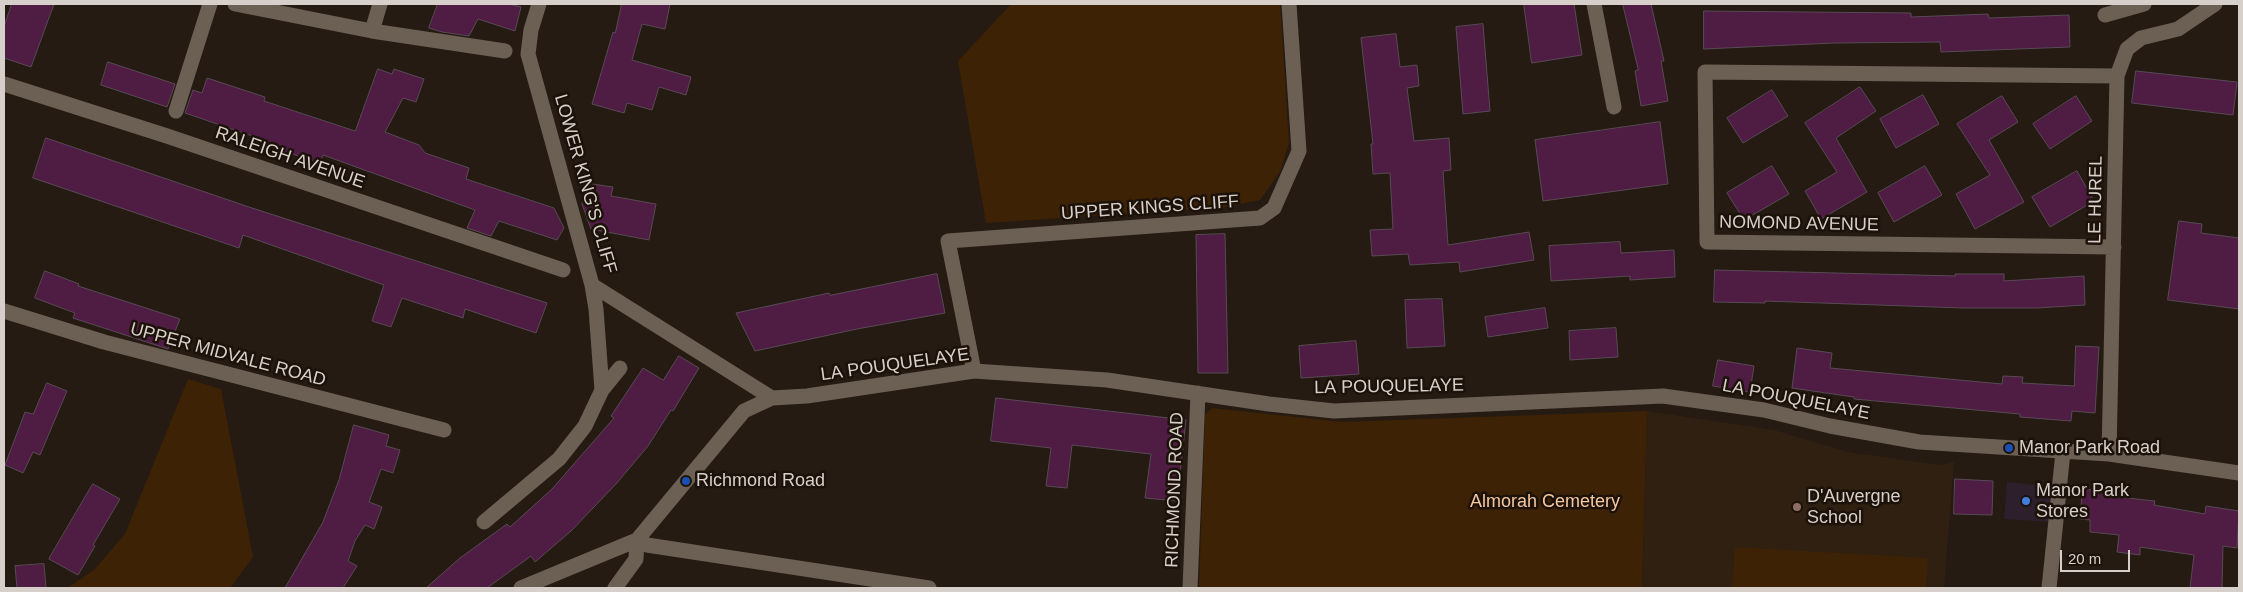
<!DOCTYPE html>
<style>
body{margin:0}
#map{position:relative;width:2243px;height:592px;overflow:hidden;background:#251b12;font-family:Helvetica,sans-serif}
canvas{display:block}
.frame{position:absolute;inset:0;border:5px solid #d7cfc9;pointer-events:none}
.scale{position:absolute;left:2060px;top:550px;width:70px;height:22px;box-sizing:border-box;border:2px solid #d7cfc9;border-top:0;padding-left:6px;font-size:15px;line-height:18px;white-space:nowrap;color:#d7cfc9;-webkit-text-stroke:4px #1c1209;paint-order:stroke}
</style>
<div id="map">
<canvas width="2243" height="592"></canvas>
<div class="frame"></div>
<div class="scale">20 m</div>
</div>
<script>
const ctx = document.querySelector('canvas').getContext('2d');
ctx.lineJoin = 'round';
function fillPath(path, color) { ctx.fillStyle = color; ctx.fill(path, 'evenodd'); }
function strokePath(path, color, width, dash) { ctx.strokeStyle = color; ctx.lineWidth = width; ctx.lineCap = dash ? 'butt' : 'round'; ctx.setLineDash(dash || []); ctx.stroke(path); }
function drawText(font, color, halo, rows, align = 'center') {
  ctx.font = font + ' Helvetica,sans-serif'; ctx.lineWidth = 5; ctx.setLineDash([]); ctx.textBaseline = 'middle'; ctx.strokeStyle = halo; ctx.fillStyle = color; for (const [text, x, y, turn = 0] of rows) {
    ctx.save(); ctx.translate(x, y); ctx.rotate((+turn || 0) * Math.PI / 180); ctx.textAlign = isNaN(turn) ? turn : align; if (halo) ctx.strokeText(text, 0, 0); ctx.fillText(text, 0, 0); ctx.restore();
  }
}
fillPath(new Path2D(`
 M2007,482L2054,487L2050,522L2004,519Z`), '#2d1f2b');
fillPath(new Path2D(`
 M1647,411L1774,430L1848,452L1940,465L1954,462L1944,588H1642Z`), '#2f2012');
fillPath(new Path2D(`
 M1011,4H1280L1289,143L1280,172L1260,200L1225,207L986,223L958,61Z
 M188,379L221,389L253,557L230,588H67L94,570L125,534Z
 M1212,408L1342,422L1647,411L1642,588H1199L1205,414Z
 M1735,547L1928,558L1926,588H1732Z`), '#3d2206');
const building = new Path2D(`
 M12,4H54L31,67L4,58V27Z
 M438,4H509L521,7L515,31L478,19L469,36L442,32L429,28Z
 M622,4H670L665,29L642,24L632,60L691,77L686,95L659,87L652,110L627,103L624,113L592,104L613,32L615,33Z
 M1524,4H1574L1582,55L1532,63Z
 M1623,4H1651L1664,61H1661L1668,101L1641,106L1635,71L1638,70Z
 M1704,11L1911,13V17L1988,14L1989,18L2069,15L2070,47L1941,52L1940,42L1834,43L1704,49Z
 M1483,24L1490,111L1463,114L1456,27Z
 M1396,34L1400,67L1417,65L1419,86L1407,88L1414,141L1449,138L1451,170L1443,171L1448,245L1529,232L1534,260L1460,272L1459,262L1410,265L1408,254L1372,256L1370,230L1393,229L1390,173L1373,174L1371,144H1373L1361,38Z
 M108,62L175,84L167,107L101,85Z
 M378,69L392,74L394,69L424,79L416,102L403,98L385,132L419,145L425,153L469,168L466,179L554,208L564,228L557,240L499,221L491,236L467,228L475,210L323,155L320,163L262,144L264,140L185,113L193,90L202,93L207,78L265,97L264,101L355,131Z
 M2136,71L2237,82L2233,115L2132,103Z
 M1860,87L1876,111L1836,138L1867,192L1821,219L1805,191L1837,172L1805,123Z
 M1772,90L1788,116L1743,143L1727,118Z
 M1923,95L1939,124L1896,148L1880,119Z
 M2002,96L2018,122L1989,140L2024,202L1975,229L1956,194L1990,175L1957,124Z
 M2076,96L2092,121L2050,149L2033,124Z
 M1660,122L1668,184L1543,201L1535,140Z
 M46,138L252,208L547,303L536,333L465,309L463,318L402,298L391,327L372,321L384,285L243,235L239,248L33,178Z
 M1772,166L1789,194L1744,220L1727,193Z
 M1925,166L1942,195L1894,222L1878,193Z
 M2077,171L2094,201L2050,227L2032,197Z
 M592,184L613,187L611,196L656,204L649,240L591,229L582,204Z
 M2179,221L2202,224L2201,233L2239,238V309L2168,300Z
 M1225,234L1228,373H1198L1196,235Z
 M1620,242L1621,253L1674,250L1675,277L1630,280V276L1551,281L1549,246Z
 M1715,270L1956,276L1955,274H2004V281L2084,276L2085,305L2037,308H1963L1765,301V303L1714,302Z
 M45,271L79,284L78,286L180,319L168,349L73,318L75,313L35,298Z
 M937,274L945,313L857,329L755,351L736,313L829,293L830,295Z
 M1442,299L1445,346L1407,348L1405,300Z
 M1545,308L1548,328L1488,337L1485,317Z
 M1616,328L1618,357L1570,360L1569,331Z
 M1356,341L1359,374L1301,378L1299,346Z
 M2076,346L2099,347L2095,413L2072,411L2071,421L2020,417V414L1854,399V397L1792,388L1797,348L1832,353L1830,368L2002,384L2003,376L2023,377L2022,383L2074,386Z
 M679,356L699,368L673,411L671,410L648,446L616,484L571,531L535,562L531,556L487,588H426L460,558L507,524L510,527L552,489L614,418L611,416L643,368L663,380Z
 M1718,360L1754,366L1750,392L1713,386Z
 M47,383L67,391L40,455L33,452L23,473L5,465L25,412L33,414Z
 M996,398L1186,420L1177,501L1145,498L1151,454L1072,445L1067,488L1046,486L1051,448L991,441Z
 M354,425L389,435L386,446L400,450L393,473L381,469L369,502L382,507L374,529L365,525L355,541L348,561L357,566L343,588H285L323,522L339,480Z
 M1955,479L1993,481L1992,515L1954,514Z
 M93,484L120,499L93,545L95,546L78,575L49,559Z
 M2083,489L2118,493L2117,497L2155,501L2154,505L2205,514L2206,506L2239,511L2237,548L2223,546L2222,588H2190L2194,555L2140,547V555L2117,552L2119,535L2090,532V520L2080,519Z
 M44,564L46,588H17L15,566Z`);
fillPath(building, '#4f1c44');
strokePath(building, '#584a54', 1);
strokePath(new Path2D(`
 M235,4L372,31
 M380,4L372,31L505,51
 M539,4L531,30L528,54L592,285L772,398
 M1594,4L1614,107
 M2105,15L2144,4
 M4,84L167,136L563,270
 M176,111L210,4
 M2114,247L1707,242L1705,72L2117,76
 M4,311L104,342L444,430
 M974,371L948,241L1260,218L1274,208L1299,151L1289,4
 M602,390L620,368
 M2109,454L2117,76L2127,49L2141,38L2178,29L2215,4
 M484,522L559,459L585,426L602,390L596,309L592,285
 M521,588L637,540L744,411L772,398L807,396L974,371L1107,380L1269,404L1334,411L1663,396L1764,410L1830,426L1919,442L2109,454L2239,473
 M615,588L636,559L637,540L647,545L929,588
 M1190,588L1198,393
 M2049,588L2063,452`), '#6c6055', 15);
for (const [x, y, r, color] of [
 [2009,448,5,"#1a4fb4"],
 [686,481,5,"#1a4fb4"],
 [2026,501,5,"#3f7fe0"],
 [1797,507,5,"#8d6e63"]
]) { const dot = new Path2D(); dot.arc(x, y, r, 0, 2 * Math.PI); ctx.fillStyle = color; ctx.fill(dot); strokePath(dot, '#1c1209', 2); }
drawText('18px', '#d7cfc9', '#1c1209', [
 ["RALEIGH AVENUE",290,158,19],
 ["LOWER KING'S CLIFF",585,184,74],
 ["LE HUREL",2096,200,-89],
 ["UPPER KINGS CLIFF",1150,208,-4],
 ["NOMOND AVENUE",1799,224,1],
 ["UPPER MIDVALE ROAD",228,355,15],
 ["LA POUQUELAYE",895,365,-8],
 ["LA POUQUELAYE",1389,387,-1],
 ["LA POUQUELAYE",1796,400,11],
 ["RICHMOND ROAD",1175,490,-88]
]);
drawText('18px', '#d7cfc9', '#1c1209', [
 ["Manor Park Road",2019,448],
 ["Richmond Road",696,481],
 ["Manor Park",2036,491],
 ["Stores",2036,512],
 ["D'Auvergne",1807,497],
 ["School",1807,518]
], 'left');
drawText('18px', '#f5c79f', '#1c1209', [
 ["Almorah Cemetery",1545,502]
]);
</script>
